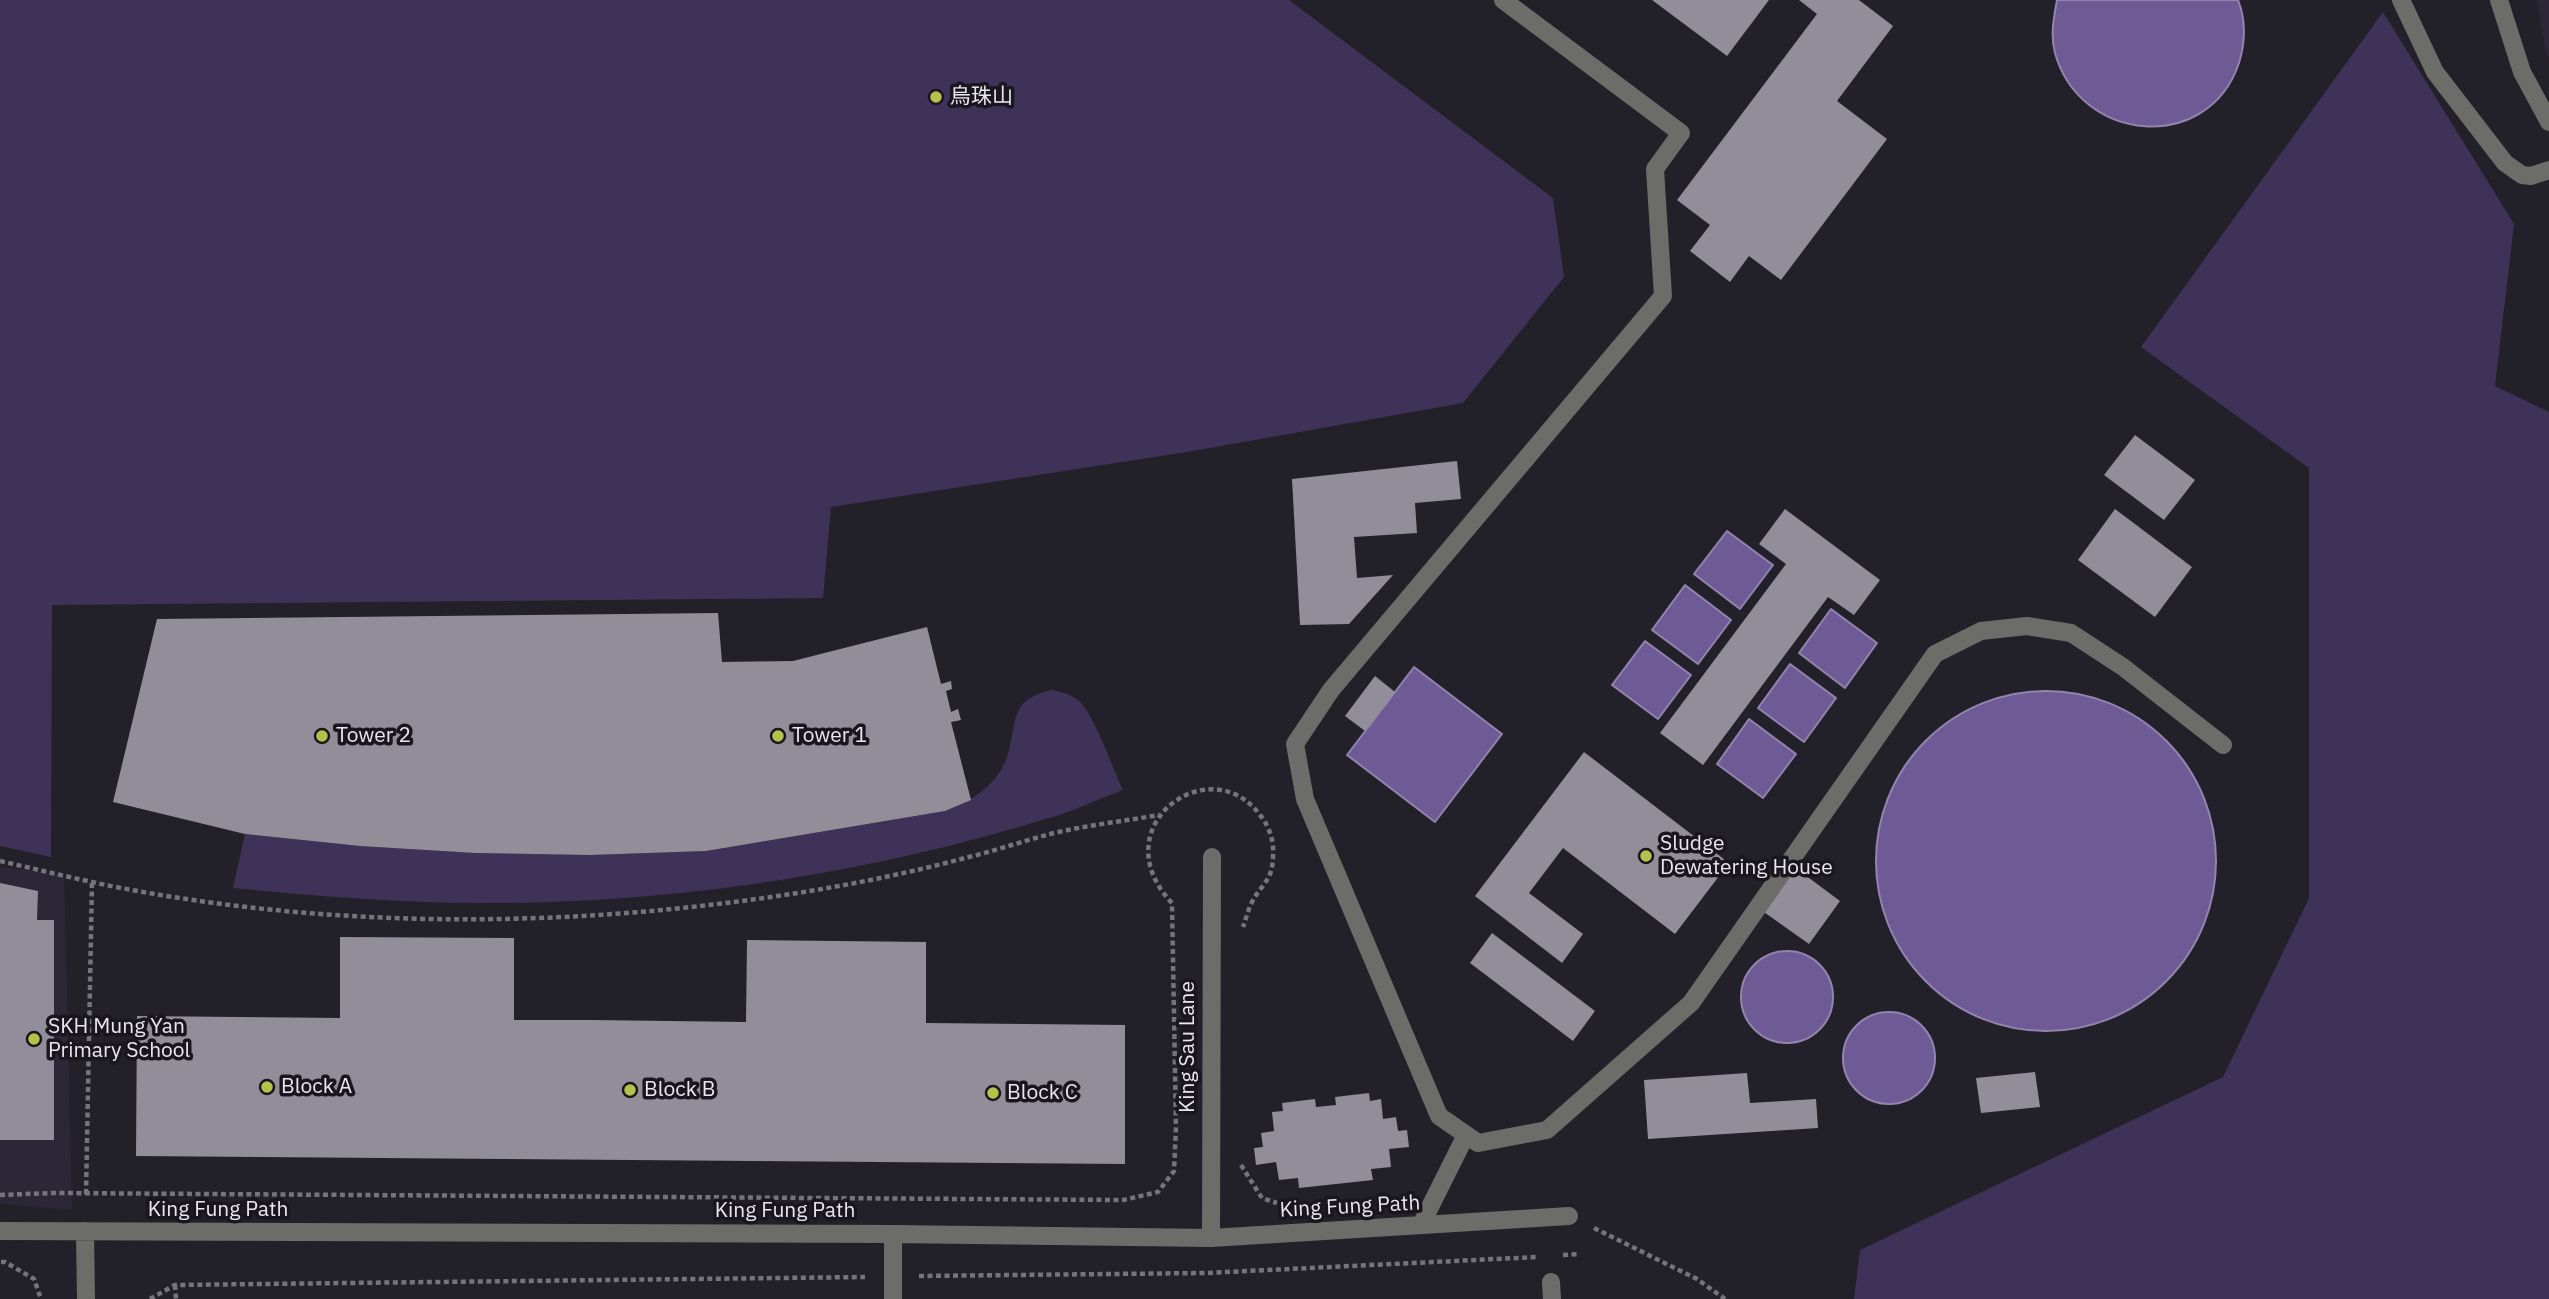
<!DOCTYPE html>
<meta charset="utf-8">
<style>
body{margin:0}
canvas{display:block;background:#222028}
</style>
<canvas width="2549" height="1299"></canvas>
<script>
const ctx = document.querySelector('canvas').getContext('2d');
ctx.lineJoin = 'round';
function fillPath(path, color) { ctx.fillStyle = color; ctx.fill(path, 'evenodd'); }
function strokePath(path, color, width, dash) { ctx.strokeStyle = color; ctx.lineWidth = width; ctx.lineCap = dash ? 'butt' : 'round'; ctx.setLineDash(dash || []); ctx.stroke(path); }
function drawText(font, color, halo, rows, align = 'center') {
  ctx.font = font + ' "IBM Plex Sans","Noto Sans TC",sans-serif'; ctx.lineWidth = 7; ctx.setLineDash([]); ctx.textBaseline = 'middle'; ctx.strokeStyle = halo; ctx.fillStyle = color; for (const [text, x, y, turn = 0] of rows) {
    ctx.save(); ctx.translate(x, y); ctx.rotate((+turn || 0) * Math.PI / 180); ctx.textAlign = isNaN(turn) ? turn : align; if (halo) ctx.strokeText(text, 0, 0); ctx.fillText(text, 0, 0); ctx.restore();
  }
}
fillPath(new Path2D(`
 M2537,0H2549V58L2546,53Z
 M0,867L64,875L72,1210L0,1204Z`), '#2c2736');
fillPath(new Path2D(`
 M0,0H1289L1553,198L1564,277L1463,403L1187,452L831,507L823,598L52,605L51,857L0,846Z
 M2383,12L2514,224L2495,386L2549,412V1299H1854L1860,1250L2223,1077L2309,898V468L2141,347Z
 M1052,690C1062,692 1070,694 1078,700C1094,713 1113,769 1123,790C1098,799 1074,811 1049,818C874,872 689,901 507,903C415,904 324,897 233,888L245,834L360,846L475,853L590,855L706,851L945,811C968,802 988,791 1001,770C1022,736 1000,700 1052,690Z`), '#3f3258');
const water = new Path2D(`
 M2057,0H2238C2246,20 2245,43 2239,63C2208,155 2080,143 2055,53C2050,35 2054,17 2057,0Z
 M1727,531L1773,565L1740,609L1694,574Z
 M1685,585L1731,620L1698,664L1652,630Z
 M1831,609L1877,643L1845,688L1799,653Z
 M1645,641L1691,675L1658,719L1612,685Z
 M1790,664L1836,698L1804,742L1758,708Z
 M1414,667L1502,734L1435,822L1347,755Z
 M1876 861a170 170 0 1 1 340 0a170 170 0 1 1-340 0Z
 M1749,719L1796,754L1763,798L1717,764Z
 M1741 997a46 46 0 1 1 92 0a46 46 0 1 1-92 0Z
 M1843 1058a46 46 0 1 1 92 0a46 46 0 1 1-92 0Z`);
fillPath(water, '#6e5a94');
strokePath(water, '#9384af', 2);
fillPath(new Path2D(`
 M1652,0H1769L1727,56Z
 M1799,0H1859L1893,26L1837,101L1887,139L1781,280L1749,256L1730,282L1690,251L1710,225L1677,200L1817,14Z
 M2135,435L2195,480L2164,520L2104,475Z
 M1457,461L1461,499L1415,503L1417,533L1354,537L1357,578L1393,575L1349,624L1300,625L1292,479Z
 M1785,509L1880,580L1854,615L1828,597L1703,765L1660,733L1786,564L1759,544Z
 M2115,509L2192,567L2155,617L2078,560Z
 M718,613L722,662L793,661L927,627L941,684L951,681L952,689L946,691L951,712L958,709L961,720L951,722L971,800L945,811L706,851L590,855L475,853L360,846L245,834L113,802L157,619Z
 M1375,676L1395,692L1365,731L1345,716Z
 M1584,752L1729,863L1675,934L1563,848L1529,893L1583,934L1562,963L1475,896Z
 M1793,866L1840,901L1809,944L1761,910Z
 M0,883L38,891L37,920H54V1140H0Z
 M1492,933L1595,1011L1573,1041L1470,963Z
 M340,937L514,938V1020H592L746,1022L747,940L926,942V1023L1125,1025V1164L136,1156L137,1016L340,1018Z
 M2035,1072L2040,1107L1981,1113L1976,1078Z
 M1747,1073L1750,1103L1816,1099L1818,1128L1648,1139L1644,1080Z
 M1369,1093L1370,1101L1381,1099L1383,1119L1396,1117L1398,1131L1407,1130L1409,1147L1389,1149L1391,1167L1371,1169L1373,1180L1299,1188L1298,1178L1279,1180L1276,1162L1256,1165L1254,1148L1263,1147L1261,1133L1274,1131L1272,1112L1283,1111L1282,1103L1315,1099L1316,1107L1336,1105L1335,1097Z`), '#918e99');
strokePath(new Path2D(`
 M0,861C40,870 80,880 121,888C338,929 566,928 784,895C846,886 909,873 969,857C998,850 1026,840 1054,833C1089,825 1124,821 1159,815
 M1241,1165L1262,1198L1277,1203
 M86,1194L92,881
 M0,1195L54,1193L1123,1200L1158,1192L1174,1171L1176,1127L1172,903C1100,827 1210,747 1260,815C1269,826 1274,840 1273,855C1273,881 1262,883 1252,902C1248,910 1246,919 1243,927
 M1594,1228L1697,1279L1725,1299
 M1563,1255L1579,1254
 M1,1262H5L34,1279L41,1299
 M919,1276L1206,1273L1537,1257
 M175,1285L176,1299
 M150,1299L175,1285L865,1277`), '#75737b', 4.5, [5, 3.5]);
strokePath(new Path2D(`
 M1503,0L1681,133L1655,169L1663,296L1331,690L1295,744L1305,799L1439,1116L1478,1143L1547,1130L1691,1003L1935,654L1981,631L2027,626L2071,633L2123,667L2223,745
 M2401,0L2435,72L2505,163L2522,175L2531,176L2549,170
 M2499,0L2522,72L2549,122
 M1421,1225L1466,1135
 M0,1231L893,1234L1211,1238L1569,1216
 M85,1231L86,1299
 M893,1234V1299
 M1211,1238L1212,857
 M1551,1282L1552,1299`), '#6c6d68', 18);
for (const [x, y, r, color] of [
 [936,97,7,"#b6c149"],
 [322,736,7,"#b6c149"],
 [778,736,7,"#b6c149"],
 [1646,856,7,"#b6c149"],
 [34,1039,7,"#b6c149"],
 [267,1087,7,"#b6c149"],
 [630,1090,7,"#b6c149"],
 [993,1093,7,"#b6c149"]
]) { const dot = new Path2D(); dot.arc(x, y, r, 0, 2 * Math.PI); ctx.fillStyle = color; ctx.fill(dot); strokePath(dot, '#19161f', 2.5); }
drawText('21px', '#e9e7ee', '#19161f', [
 ["烏珠山",950,97],
 ["Tower 2",336,736],
 ["Tower 1",792,736],
 ["Sludge",1660,844],
 ["Dewatering House",1660,868],
 ["SKH Mung Yan",48,1027],
 ["Primary School",48,1051],
 ["Block A",281,1087],
 ["Block B",644,1090],
 ["Block C",1007,1093]
], 'left');
drawText('21px', '#e9e7ee', '#19161f', [
 ["King Sau Lane",1188,1047,-90],
 ["King Fung Path",1350,1207,-3],
 ["King Fung Path",218,1210],
 ["King Fung Path",785,1211]
]);
</script>
